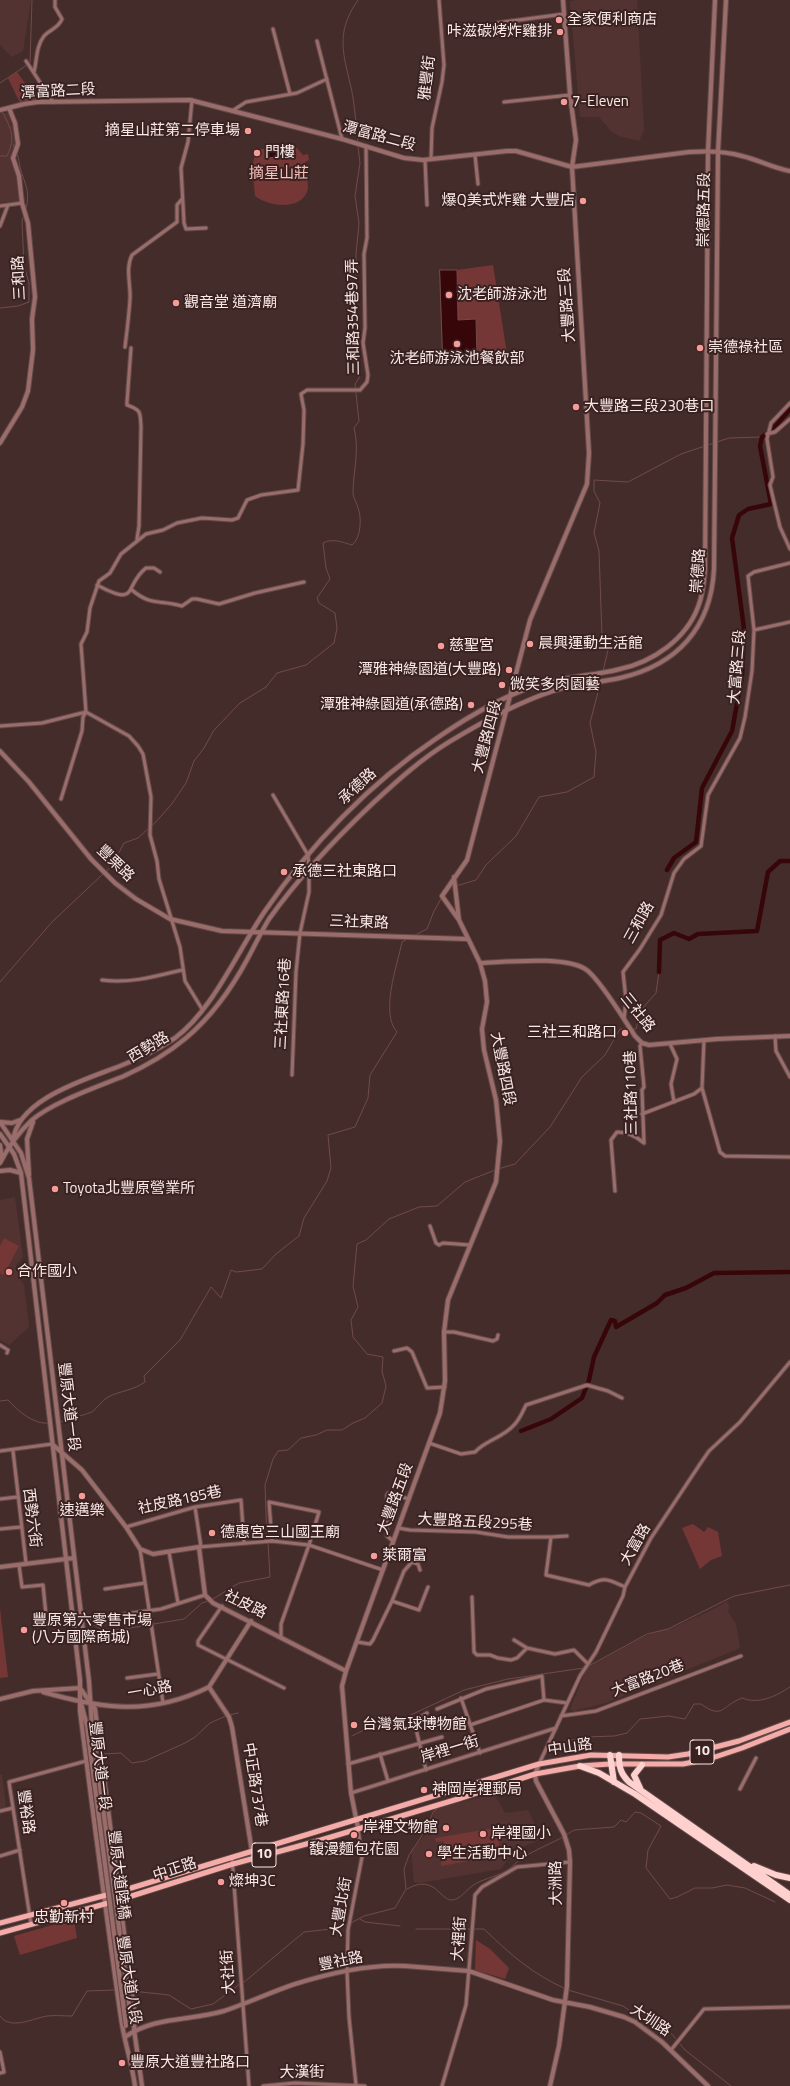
<!DOCTYPE html>
<meta charset="utf-8">
<style>
body{margin:0}
canvas{display:block;background:#442c2b}
</style>
<canvas width="790" height="2086"></canvas>
<script>
const ctx = document.querySelector('canvas').getContext('2d');
ctx.lineJoin = 'round';
function fillPath(path, color) { ctx.fillStyle = color; ctx.fill(path, 'evenodd'); }
function strokePath(path, color, width, dash) { ctx.strokeStyle = color; ctx.lineWidth = width; ctx.lineCap = dash ? 'butt' : 'round'; ctx.setLineDash(dash || []); ctx.stroke(path); }
function drawText(font, color, halo, rows, align = 'center') {
  ctx.font = font + ' "Titillium Web","Noto Sans TC",sans-serif'; ctx.lineWidth = 4; ctx.setLineDash([]); ctx.textBaseline = 'middle'; ctx.strokeStyle = halo; ctx.fillStyle = color; for (const [text, x, y, turn = 0] of rows) {
    ctx.save(); ctx.translate(x, y); ctx.rotate((+turn || 0) * Math.PI / 180); ctx.textAlign = isNaN(turn) ? turn : align; if (halo) ctx.strokeText(text, 0, 0); ctx.fillText(text, 0, 0); ctx.restore();
  }
}
fillPath(new Path2D(`
 M0,0H31L23,51L12,57L0,45Z
 M578,0H637L644,130L639,141L619,136L612,132L599,117H580L570,1Z
 M0,113H8L16,140L10,160L20,185V201L0,203Z
 M15,1197L23,1257L16,1265L19,1278L24,1285L29,1327L9,1345L0,1340V1200Z
 M727,1601L729,1607L728,1612L736,1624L740,1648L606,1703L573,1711L570,1709L587,1668L641,1638L657,1631L670,1629L714,1609Z
 M0,1775H2L6,1807L0,1809Z
 M494,1794L505,1813L528,1810L542,1839L515,1850L501,1869L419,1883L414,1882L411,1850L431,1829L434,1809Z`), '#523331');
fillPath(new Path2D(`
 M17,72L38,101L20,103L8,78Z
 M275,146L296,147L303,155L308,154L309,160L305,162C305,170 310,185 307,192C299,211 267,206 255,196L252,166L255,156L253,154L257,149L259,150Z
 M493,265L507,354L477,357L476,319L458,320L457,270Z
 M4,1238L19,1246L4,1275L0,1273V1246Z
 M693,1524L704,1532L708,1527L718,1532L722,1556L711,1560L700,1569L682,1528Z
 M0,1609L8,1677L0,1678Z
 M500,1827V1831L496,1832L500,1839L498,1851L508,1849V1854L441,1866V1861L447,1860L442,1852L444,1841L436,1842L435,1838Z
 M74,1919L77,1938L20,1955L14,1936Z
 M476,1940L490,1949L509,1968L505,1979L475,1970Z`), '#743736');
const water = new Path2D(`
 M276,147L285,150L287,156L267,158L268,151Z
 M440,270H457L458,320L476,319L477,357L443,359Z`);
fillPath(water, '#370609');
strokePath(water, '#714a4b', 1);
strokePath(new Path2D(`
 M0,83L30,63L32,0
 M358,141C356,125 355,108 352,92C344,55 334,34 358,0
 M13,144L15,149
 M17,154C19,158 19,162 20,167C24,183 31,191 26,208
 M0,156H7C16,137 11,129 2,111
 M0,308L18,306L29,302V283L24,266L22,221L24,215
 M717,442L729,438L762,437
 M708,445L714,443
 M603,671L608,650L602,637L599,551L594,533L600,503L594,491V480L628,482L681,454L705,446
 M152,826L171,805L186,783L194,761L204,748L214,730L240,703L266,687L277,673L306,665L334,643L337,628L335,613L319,603L317,598L330,579L326,568L323,543C332,538 342,542 352,545C361,538 362,518 358,508C357,503 353,498 353,493C353,471 360,451 354,428L359,421L355,384L359,378L360,369L353,347L356,306V254L359,223L355,196L360,163L358,147
 M105,872L111,867L124,843L138,838L149,828
 M456,886L476,880L486,865L516,836L539,797L567,792L594,777L596,752L590,723L600,684
 M415,935L427,929L434,911L441,899
 M0,982L52,922L103,874
 M632,1029H636L641,1010L656,993L659,972
 M498,1169L515,1164L550,1127L582,1077L605,1055L620,1029H629
 M0,1401L8,1400C18,1411 34,1425 49,1423
 M60,1422C64,1421 90,1413 92,1412C98,1407 102,1401 108,1397C120,1391 134,1390 145,1382L144,1376L180,1340L211,1287L221,1298L231,1270L236,1272L262,1269L276,1254L299,1236L304,1218L327,1181L331,1168L328,1135L355,1127L368,1098L370,1075L397,1032C380,1013 397,966 402,942L407,939
 M267,1540L265,1485L273,1459L278,1451L288,1450L301,1438L316,1435L327,1430H342L353,1423L365,1418L382,1403L386,1386L382,1371L383,1357L367,1354L353,1337L351,1320L358,1307L353,1286L357,1244L366,1240L389,1219L419,1207L437,1206L465,1182L495,1170
 M213,1599L239,1583L270,1577L268,1543
 M94,1625L106,1632L184,1619L202,1603L208,1601
 M587,1667L647,1634L668,1629L734,1596L790,1585
 M229,1715L238,1713
 M352,1736L366,1729L398,1721L464,1690L508,1679L584,1668
 M549,1752L568,1741L586,1737L614,1736L627,1733L640,1719L669,1716L685,1719L694,1704H701C723,1720 721,1706 742,1698C759,1705 776,1696 790,1687
 M103,1754L121,1753L132,1763L145,1761L185,1743L195,1737L210,1723L226,1716
 M566,1835L574,1830L614,1827L621,1820L626,1822L635,1812L641,1813L661,1826L648,1850L646,1868L670,1899L677,1897L695,1888H712L727,1885L745,1888L775,1902
 M407,1889C435,1873 440,1901 452,1900C461,1899 465,1891 472,1886C482,1879 495,1877 506,1871C512,1868 516,1862 522,1858C535,1850 550,1844 563,1837
 M360,1919L365,1922L400,1926
 M351,1923L364,1916L395,1908L406,1889L404,1869L409,1855L427,1828L433,1812L438,1808
 M416,1929H484C510,1954 532,1974 566,1989
 M243,1983L304,1932L340,1928L348,1924
 M568,1990L623,2006L636,2015L670,2032L676,2039
 M132,1991L169,1995L191,2009L213,2004L240,1984
 M0,2016C10,2031 34,2018 47,2016C55,2015 64,2016 72,2016L87,1991L115,1990
 M680,2044L685,2050L731,2086`), '#714a4b', 1);
strokePath(new Path2D(`
 M667,870L674,858L696,842L702,788L732,731L742,676L744,629L732,538L739,515L748,509L771,504L760,446L762,437L774,428L790,409
 M659,972L660,940L674,933L689,939L698,934L757,931L768,872L780,861H790
 M521,1431L551,1419L582,1398L589,1380L594,1357L611,1320L615,1321L616,1327L657,1303L665,1295L686,1288L714,1273L790,1272`), '#370609', 4.5);
const minor = new Path2D(`
 M496,23L564,14
 M273,29L290,94
 M317,41L342,139
 M26,61L53,102
 M34,72C37,60 36,46 44,36C50,29 58,29 62,19L55,7V0
 M192,100L188,142L181,168L184,223L186,229L206,228
 M504,102L570,95
 M232,111L246,102L297,93L327,79
 M475,155L478,184
 M431,159L432,128L442,82L444,65L439,0
 M425,160L427,205
 M0,206L22,203
 M0,226L8,205
 M125,347C127,331 129,315 130,299C131,285 125,269 132,255L177,222V205L182,199
 M131,348L127,402V405C142,410 140,413 141,427L139,526L137,539
 M790,403L771,423L767,439L773,477L770,485L780,527L790,549
 M767,434L775,432L790,419
 M97,585C140,608 123,586 146,568H154L160,572
 M132,590C152,607 160,599 182,606L192,599H197L219,604L255,593L304,582
 M754,630L790,622
 M86,712L81,644L87,632L90,608L99,581L110,573L121,554L146,534L163,530L177,523L202,518L232,520L238,518L247,500L261,495L298,490L303,444L304,410L301,394L307,390H360L367,382L368,375L363,343L365,328L364,254L367,238L366,146
 M0,726L42,723L86,712L129,736L138,746L143,754L151,797L150,835L157,861L159,879L180,947L185,981L202,1009
 M273,795L308,855L309,869V892L300,933L296,972L292,1075
 M61,799L82,731L83,717L86,712
 M102,980C129,984 157,976 182,970
 M624,1019L626,1000L623,972L640,949L661,915L674,873L684,859L701,846L708,795L740,738L745,717L752,671L754,630L748,576L754,572L790,563
 M775,1036L776,1051L790,1077
 M704,1040L702,1088L720,1152L725,1156L790,1157
 M642,1043L640,1046L644,1087L642,1090L644,1143
 M670,1044L677,1059L671,1084L674,1102
 M642,1114L694,1094L702,1088
 M615,1191L611,1140L617,1132C628,1132 636,1136 644,1143
 M430,1226L436,1243L439,1245L443,1243L470,1245
 M444,1332H454L493,1341L497,1339L498,1335
 M0,1345L8,1350L7,1353
 M394,1351L407,1348L412,1352L427,1388L445,1387
 M429,1443L461,1454L475,1452C486,1440 502,1438 513,1426C519,1421 523,1411 526,1405L587,1385L608,1391L622,1398
 M0,1451L52,1444
 M13,1451L26,1563
 M0,1499L17,1497
 M195,1507L201,1547
 M126,1527L195,1507L241,1500L244,1542
 M398,1528L410,1530L476,1532L508,1537H551L546,1575L589,1585C605,1576 609,1580 625,1587
 M0,1529L21,1527
 M551,1537L567,1536
 M272,1541L269,1502L319,1512L309,1545L281,1624V1637
 M393,1541L387,1536V1495L388,1493L409,1499
 M199,1547L272,1541L309,1545L383,1570
 M140,1549L163,1703
 M169,1552L178,1603
 M19,1565L22,1587L43,1585L47,1625
 M105,1589L145,1583
 M472,1597L474,1652L477,1655H490L498,1658L511,1660L517,1658L527,1648L555,1654L574,1650L587,1663
 M392,1601L419,1610L428,1587
 M222,1606L198,1641V1645L284,1688
 M81,1620L161,1609L205,1595
 M514,1640L527,1648
 M357,1642L370,1644L373,1640L392,1601L404,1571L412,1562L418,1564L420,1570
 M127,1678L158,1674
 M461,1698L480,1753
 M437,1709L486,1689L542,1676L544,1700
 M561,1716L596,1711L741,1656
 M470,1725L544,1700L567,1703
 M380,1754L388,1781
 M348,1764L442,1737
 M539,1764L580,1676L596,1652L623,1596L625,1587L651,1538L700,1464L709,1451L740,1422L790,1362
 M426,1770L414,1721L427,1713
 M740,1789L756,1758
 M351,1793L556,1728
 M0,1811L13,1808
 M0,1856L20,1850
 M232,1857L249,2086
 M31,1924L9,1782L86,1761
 M671,2050L704,2009L790,2007
 M0,2052L4,2072L0,2073
 M356,2085L349,2017L347,1971L348,1930L362,1857L358,1829
 M263,2086L295,2083L365,2086
 M442,2086L466,2005L475,1895L482,1887L517,1867L570,1862`);
const tertiary = new Path2D(`
 M0,110L24,104L38,102L190,100L342,139L404,158L423,160L507,151H516L572,167L689,152C707,151 725,151 742,156C759,160 773,168 790,171
 M0,443L22,407L28,391L33,350L32,319L35,297L28,223L22,203L19,176L13,158L18,144L15,123L9,108
 M0,751L29,782L91,859L115,883L136,899L170,919L222,931L467,939
 M454,877L459,920
 M480,963C506,962 569,955 588,971C603,984 623,1018 635,1036L642,1043L649,1045L717,1039L790,1036
 M0,1122L21,1153L29,1178L89,1681L92,1726
 M0,1122L12,1123L20,1120
 M0,1134L14,1154L21,1173L66,1559L80,1680V1711C93,1813 106,1915 121,2018C124,2041 132,2063 135,2086
 M13,1141C17,1099 87,1079 120,1066C138,1059 159,1049 175,1038C213,1010 238,950 265,911C310,845 370,783 437,738C469,716 504,695 541,684C567,676 594,676 620,669C653,662 686,639 698,607C703,595 704,582 705,570L708,151L715,0
 M0,1145L2,1159
 M0,1163C8,1147 19,1132 32,1120C53,1102 97,1087 124,1076C146,1066 167,1054 186,1038C212,1016 232,988 248,958C255,945 261,932 269,919C299,877 335,839 373,803C397,781 421,759 449,742C482,722 516,703 553,691C575,683 598,683 620,678C677,665 711,628 714,569L718,152L726,0
 M0,1171L10,1170L21,1173
 M29,1175L27,1139L33,1122
 M52,1444L82,1470L126,1527L140,1549L153,1554L199,1547L205,1595L213,1603L346,1671
 M0,1567L74,1558
 M209,1687L229,1717L232,1727L253,1858
 M43,1692C102,1709 151,1716 209,1687L251,1621
 M0,1699L33,1691L80,1688L95,1709L135,2017L134,2031
 M81,1703L87,1726
 M539,1764L535,1774L536,1781L564,1834L569,1850L570,1862L567,1986L559,2046L550,2086
 M358,1828L351,1793L342,1686L346,1671L440,1413L445,1381L444,1332L448,1300L496,1182L500,1141L496,1100L484,1050L482,1029L487,1002L485,981L480,963L459,920L442,896L467,860L530,620L587,484L589,453L572,167L576,140L570,95L563,0
 M134,2029L142,2086
 M125,2037C155,2016 190,2021 224,2011C248,2003 271,1992 295,1984C327,1974 371,1964 405,1966L469,1971L553,2000L590,2007L624,2017L635,2022L662,2042L708,2086`);
const primary = new Path2D(`
 M0,1923L118,1892L539,1764L591,1755L668,1757L688,1754L739,1741L790,1722
 M0,1933L119,1900L233,1864L321,1840L458,1799L535,1774L580,1766L610,1764H683L709,1759L742,1748L790,1729`);
const motorway = new Path2D(`
 M610,1755L614,1782
 M619,1755C619,1768 621,1774 629,1782L790,1895
 M580,1766L599,1773L635,1794L790,1900
 M640,1788L634,1775L642,1765
 M754,1866L776,1875L790,1878`);
strokePath(minor, '#614a49', 5);
strokePath(tertiary, '#614a49', 6);
strokePath(primary, '#614a49', 7);
strokePath(motorway, '#614a49', 8);
strokePath(minor, '#9a6d6b', 3);
strokePath(tertiary, '#9a6d6b', 4);
strokePath(primary, '#f5aba8', 5);
strokePath(motorway, '#fed1ce', 6);
const tertiaryBridge = new Path2D(`
 M87,1726L126,2026
 M92,1726L132,2025`);
strokePath(tertiaryBridge, '#614a49', 6, []);
strokePath(tertiaryBridge, '#9a6d6b', 4);
for (const [x, y, r, color] of [
 [559,20,4,"#f59b98"],
 [560,32,4,"#f59b98"],
 [564,102,4,"#f59b98"],
 [248,131,4,"#f59b98"],
 [257,153,4,"#f59b98"],
 [583,201,4,"#f59b98"],
 [449,295,4,"#f59b98"],
 [176,303,4,"#f59b98"],
 [457,344,4,"#f59b98"],
 [700,348,4,"#f59b98"],
 [576,407,4,"#f59b98"],
 [530,644,4,"#f59b98"],
 [441,646,4,"#f59b98"],
 [509,670,4,"#f59b98"],
 [502,685,4,"#f59b98"],
 [471,705,4,"#f59b98"],
 [284,872,4,"#f59b98"],
 [625,1033,4,"#f59b98"],
 [55,1189,4,"#f59b98"],
 [9,1272,4,"#f59b98"],
 [82,1496,4,"#f59b98"],
 [212,1533,4,"#f59b98"],
 [374,1556,4,"#f59b98"],
 [24,1630,4,"#f59b98"],
 [354,1725,4,"#f59b98"],
 [424,1790,4,"#f59b98"],
 [446,1828,4,"#f59b98"],
 [483,1834,4,"#f59b98"],
 [354,1835,4,"#f59b98"],
 [429,1854,4,"#f59b98"],
 [221,1882,4,"#f59b98"],
 [64,1903,4,"#f59b98"],
 [122,2063,4,"#f59b98"]
]) { const dot = new Path2D(); dot.arc(x, y, r, 0, 2 * Math.PI); ctx.fillStyle = color; ctx.fill(dot); strokePath(dot, '#3a2221', 1.5); }
for (const [x, y, w] of [
 [702,1752,24],
 [264,1855,24]
]) { const box = new Path2D(); box.roundRect(x - w / 2, y - 12, w, 24, 3); ctx.fillStyle = '#3a2221'; ctx.fill(box); strokePath(box, '#f8e8e6', 1); }
drawText('bold 14px', '#f8e8e6', null, [
 ["10",702,1752],
 ["10",264,1855]
]);
drawText('15px', '#f8e8e6', '#3a2221', [
 ["全家便利商店",567,20],
 ["咔滋碳烤炸雞排",552,32,"right"],
 ["7-Eleven",572,102],
 ["摘星山莊第二停車場",240,131,"right"],
 ["門樓",265,153],
 ["爆Q美式炸雞 大豐店",575,201,"right"],
 ["沈老師游泳池",457,295],
 ["觀音堂 道濟廟",184,303],
 ["崇德祿社區",708,348],
 ["沈老師游泳池餐飲部",457,359,"center"],
 ["大豐路三段230巷口",584,407],
 ["晨興運動生活館",538,644],
 ["慈聖宮",449,646],
 ["潭雅神綠園道(大豐路)",501,670,"right"],
 ["微笑多肉園藝",510,685],
 ["潭雅神綠園道(承德路)",463,705,"right"],
 ["承德三社東路口",292,872],
 ["三社三和路口",617,1033,"right"],
 ["Toyota北豐原營業所",63,1189],
 ["合作國小",17,1272],
 ["速邁樂",82,1511,"center"],
 ["德惠宮三山國王廟",220,1533],
 ["萊爾富",382,1556],
 ["豐原第六零售市場",32,1621],
 ["(八方國際商城)",32,1638],
 ["台灣氣球博物館",362,1725],
 ["神岡岸裡郵局",432,1790],
 ["岸裡文物館",438,1828,"right"],
 ["岸裡國小",491,1834],
 ["馥漫麵包花園",354,1850,"center"],
 ["學生活動中心",437,1854],
 ["燦坤3C",229,1882],
 ["忠勤新村",64,1918,"center"],
 ["豐原大道豐社路口",130,2063]
], 'left');
drawText('15px', '#f8e8e6', '#3a2221', [
 ["雅豐街",428,78,-83],
 ["潭富路二段",58,92,-3],
 ["潭富路二段",379,137,15],
 ["崇德路五段",705,210,-89],
 ["三和路",20,278,-93],
 ["大豐路三段",568,305,-94],
 ["三和路354巷97弄",354,317,-91],
 ["崇德路",699,571,-86],
 ["大富路三段",738,667,-85],
 ["大豐路四段",488,737,-75],
 ["承德路",358,787,-43],
 ["豐栗路",115,864,44],
 ["三社東路",359,923,2],
 ["三和路",640,923,-61],
 ["三社東路16巷",284,1004,-87],
 ["三社路",637,1013,51],
 ["西勢路",149,1048,-31],
 ["大豐路四段",502,1069,79],
 ["三社路110巷",632,1093,-91],
 ["豐原大道一段",68,1407,83],
 ["大豐路五段",396,1499,-70],
 ["社皮路185巷",180,1501,-12],
 ["西勢六街",31,1518,83],
 ["大豐路五段295巷",475,1523,3],
 ["大富路",636,1545,-60],
 ["社皮路",245,1605,26],
 ["大富路20巷",648,1679,-21],
 ["一心路",150,1691,-10],
 ["中山路",570,1748,-8],
 ["岸裡一街",450,1750,-17],
 ["豐原大道一段",99,1766,83],
 ["中正路737巷",254,1785,81],
 ["豐裕路",25,1812,82],
 ["中正路",175,1870,-18],
 ["豐原大道陸橋",118,1875,83],
 ["大洲路",557,1883,-91],
 ["大豐北街",342,1907,-80],
 ["大裡街",460,1939,-86],
 ["豐社路",341,1962,-11],
 ["大社街",229,1972,-94],
 ["豐原大道八段",128,1980,81],
 ["大圳路",650,2021,33],
 ["大漢街",302,2073]
]);
drawText('15px', '#f7c1bd', '#3a2221', [
 ["摘星山莊",279,174]
]);
</script>
